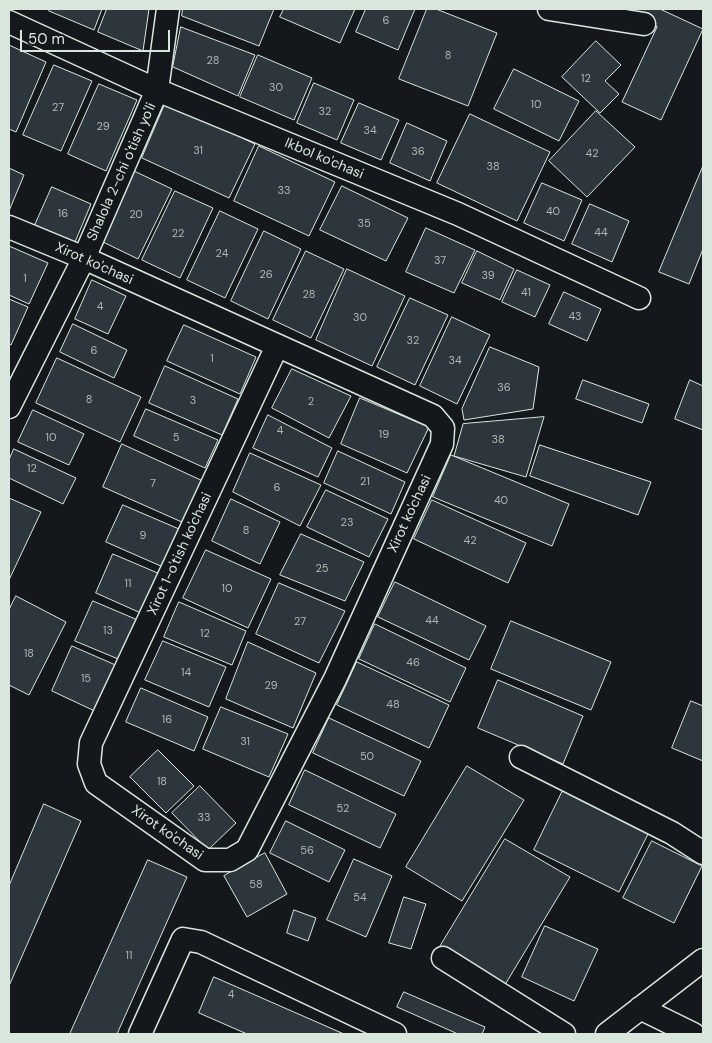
<!DOCTYPE html>
<style>
body{margin:0}
#map{position:relative;width:712px;height:1043px;overflow:hidden;background:#14181c;font-family:"DM Sans",sans-serif}
canvas{display:block}
.frame{position:absolute;inset:0;border:10px solid #d8e6dc;pointer-events:none}
.scale{position:absolute;left:20px;top:30px;width:150px;height:22px;box-sizing:border-box;border:2px solid #d8e6dc;border-top:0;padding-left:6px;font-size:15px;line-height:18px;white-space:nowrap;color:#d8e6dc;-webkit-text-stroke:4px #14181c;paint-order:stroke}
</style>
<div id="map">
<canvas width="712" height="1043"></canvas>
<div class="frame"></div>
<div class="scale">50 m</div>
</div>
<script>
const ctx = document.querySelector('canvas').getContext('2d');
ctx.lineJoin = 'round';
function fillPath(path, color) { ctx.fillStyle = color; ctx.fill(path, 'evenodd'); }
function strokePath(path, color, width, dash) { ctx.strokeStyle = color; ctx.lineWidth = width; ctx.lineCap = dash ? 'butt' : 'round'; ctx.setLineDash(dash || []); ctx.stroke(path); }
function drawText(font, color, halo, rows, align = 'center') {
  ctx.font = font + ' "DM Sans",sans-serif'; ctx.lineWidth = 4; ctx.setLineDash([]); ctx.textBaseline = 'middle'; ctx.strokeStyle = halo; ctx.fillStyle = color; for (const [text, x, y, turn = 0] of rows) {
    ctx.save(); ctx.translate(x, y); ctx.rotate((+turn || 0) * Math.PI / 180); ctx.textAlign = isNaN(turn) ? turn : align; if (halo) ctx.strokeText(text, 0, 0); ctx.fillText(text, 0, 0); ctx.restore();
  }
}
const building = new Path2D(`
 M50,9H102L94,30L49,11Z
 M107,9H149L143,51L98,32Z
 M183,9H274L259,46L182,16Z
 M284,9H355L340,43L280,17Z
 M366,9H415L398,50L356,32Z
 M427,9H436L497,33L468,106L399,79Z
 M618,9H660L703,29L661,120L622,102L657,27Z
 M181,27L255,55L238,96L173,67Z
 M596,41L621,65L605,81L619,94L600,113L562,77Z
 M9,45L46,62L16,132L9,129Z
 M258,55L312,78L294,120L240,97Z
 M54,65L92,81L61,151L23,135Z
 M514,69L579,101L559,141L494,109Z
 M314,83L354,100L337,140L297,123Z
 M99,84L137,100L106,171L68,154Z
 M166,102L255,144L229,198L142,158Z
 M359,103L399,120L381,160L341,143Z
 M596,111L635,147L587,197L549,161Z
 M470,114L550,152L517,221L437,183Z
 M407,123L447,141L430,181L390,163Z
 M259,146L335,182L309,236L234,201Z
 M703,166V249L689,284L659,272Z
 M9,168L24,175L9,211Z
 M134,171L172,189L138,259L101,241Z
 M542,183L582,200L564,241L524,223Z
 M342,186L408,218L386,261L320,230Z
 M52,187L91,204L75,242L35,225Z
 M175,191L213,208L180,278L142,260Z
 M590,204L629,221L612,262L572,244Z
 M220,211L258,229L225,298L187,280Z
 M426,228L475,250L454,293L406,272Z
 M264,231L301,249L268,319L231,301Z
 M9,246L48,263L29,304L9,295Z
 M306,251L344,269L311,338L273,320Z
 M477,251L514,269L500,300L462,283Z
 M347,269L405,296L372,366L316,340Z
 M517,270L550,285L535,317L502,302Z
 M92,280L126,296L108,334L75,319Z
 M564,292L601,309L587,341L549,324Z
 M410,298L448,315L415,385L377,367Z
 M9,299L28,307L11,345L9,344Z
 M452,317L490,335L457,404L420,386Z
 M73,324L127,350L114,378L60,352Z
 M184,325L256,357L240,394L167,361Z
 M490,347L539,367L533,409L464,420L462,409Z
 M57,358L141,397L120,442L36,403Z
 M165,366L238,399L222,435L149,403Z
 M292,369L351,396L329,438L272,408Z
 M583,380L649,404L642,423L576,399Z
 M690,380L703,386V430L675,419Z
 M360,398L429,427L407,473L341,444Z
 M146,409L218,440L205,468L134,436Z
 M33,410L84,434L69,465L18,442Z
 M268,415L332,448L318,477L253,448Z
 M544,417L526,477L454,456L463,424Z
 M122,444L203,481L184,523L103,487Z
 M540,445L651,482L638,515L530,476Z
 M14,449L76,478L63,504L9,478V460Z
 M338,451L405,482L391,514L324,483Z
 M250,453L321,485L300,526L233,492Z
 M451,455L569,504L552,546L433,497Z
 M326,490L388,519L369,557L307,527Z
 M9,498L41,512L9,580Z
 M231,499L280,522L260,564L212,541Z
 M432,500L526,543L508,583L414,539Z
 M123,505L179,529L163,567L106,542Z
 M301,534L364,562L345,601L280,575Z
 M206,550L271,579L248,628L183,598Z
 M113,554L160,574L143,614L96,593Z
 M395,582L486,626L469,660L378,617Z
 M279,583L345,611L319,663L256,634Z
 M16,596L66,622L29,695L9,685V610Z
 M93,601L140,621L123,661L75,641Z
 M179,602L246,631L232,665L164,637Z
 M511,621L611,662L591,710L491,669Z
 M375,624L466,668L450,702L359,659Z
 M163,641L226,667L209,707L145,680Z
 M248,642L316,673L293,728L226,699Z
 M72,646L120,667L99,713L52,691Z
 M357,662L449,705L429,748L337,705Z
 M498,680L583,716L563,764L478,728Z
 M141,688L208,717L194,751L126,722Z
 M691,701L703,706V761L672,748Z
 M221,707L288,734L269,777L203,749Z
 M329,718L421,761L404,796L313,753Z
 M158,750L194,786L166,813L130,777Z
 M467,766L524,800L462,901L406,867Z
 M305,770L396,814L380,848L289,805Z
 M566,784L652,826L619,892L534,850Z
 M200,786L236,823L208,850L172,813Z
 M44,804L81,821L9,986V886Z
 M286,821L345,850L329,882L270,853Z
 M505,839L570,877L503,988L438,950Z
 M652,841L702,866L674,923L623,898Z
 M265,853L287,894L247,917L224,876Z
 M354,859L392,876L366,937L327,920Z
 M148,860L187,877L117,1034H70Z
 M404,897L426,904L411,949L389,943Z
 M294,910L316,918L308,941L287,933Z
 M545,926L598,949L574,1001L522,977Z
 M214,977L344,1034H247L199,1013Z
 M404,992L485,1027L482,1034H458L397,1007Z`);
fillPath(building, '#2c363c');
strokePath(building, '#d8e6dc', 1);
const minor = new Path2D(`
 M549,9L644,24
 M9,22L157,90L458,214L639,298
 M9,227L84,258L433,416L443,428L442,444L335,679L247,850L230,860H205L96,783L89,764L91,743L277,346
 M9,407L84,258L157,90L168,9
 M521,757L672,833L703,853
 M443,958L564,1034
 M640,1008L693,1034
 M140,1034L183,939L201,942L395,1034
 M607,1034L703,960`);
strokePath(minor, '#d8e6dc', 25);
strokePath(minor, '#14181c', 22);
drawText('11px', '#adbab4', null, [
 ["6",386,21],
 ["8",448,56],
 ["28",213,61],
 ["12",586,79],
 ["30",276,88],
 ["10",536,105],
 ["27",58,108],
 ["32",325,112],
 ["29",103,127],
 ["34",370,131],
 ["31",198,151],
 ["36",418,152],
 ["42",592,154],
 ["38",493,167],
 ["33",284,191],
 ["40",553,212],
 ["16",63,214],
 ["20",136,215],
 ["35",364,224],
 ["44",601,233],
 ["22",178,234],
 ["24",222,254],
 ["37",440,261],
 ["26",266,275],
 ["39",488,276],
 ["1",25,279],
 ["41",526,293],
 ["28",309,295],
 ["4",100,307],
 ["43",575,317],
 ["30",360,318],
 ["32",413,341],
 ["6",94,351],
 ["1",212,359],
 ["34",455,361],
 ["36",504,388],
 ["8",89,400],
 ["3",193,401],
 ["2",311,402],
 ["4",280,431],
 ["19",384,435],
 ["10",51,438],
 ["5",176,438],
 ["38",498,440],
 ["12",32,469],
 ["21",365,482],
 ["7",153,484],
 ["6",277,488],
 ["40",501,501],
 ["23",347,523],
 ["8",246,531],
 ["9",143,536],
 ["42",470,541],
 ["25",322,569],
 ["11",128,584],
 ["10",227,589],
 ["44",432,621],
 ["27",300,622],
 ["13",108,631],
 ["12",205,634],
 ["18",29,654],
 ["46",413,663],
 ["14",186,673],
 ["15",86,679],
 ["29",271,686],
 ["48",393,705],
 ["16",167,720],
 ["31",245,742],
 ["50",367,757],
 ["18",162,782],
 ["52",343,809],
 ["33",204,818],
 ["56",307,851],
 ["58",256,885],
 ["54",360,898],
 ["11",129,956],
 ["4",231,995]
]);
drawText('14px', '#d8e6dc', '#14181c', [
 ["Ikbol ko'chasi",324,159,23],
 ["Shalola 2-chi o'tish yo'li",122,172,-66],
 ["Xirot ko'chasi",94,264,24],
 ["Xirot ko'chasi",410,514,-65],
 ["Xirot 1-o'tish ko'chasi",180,554,-65],
 ["Xirot ko'chasi",167,833,35]
]);
</script>
